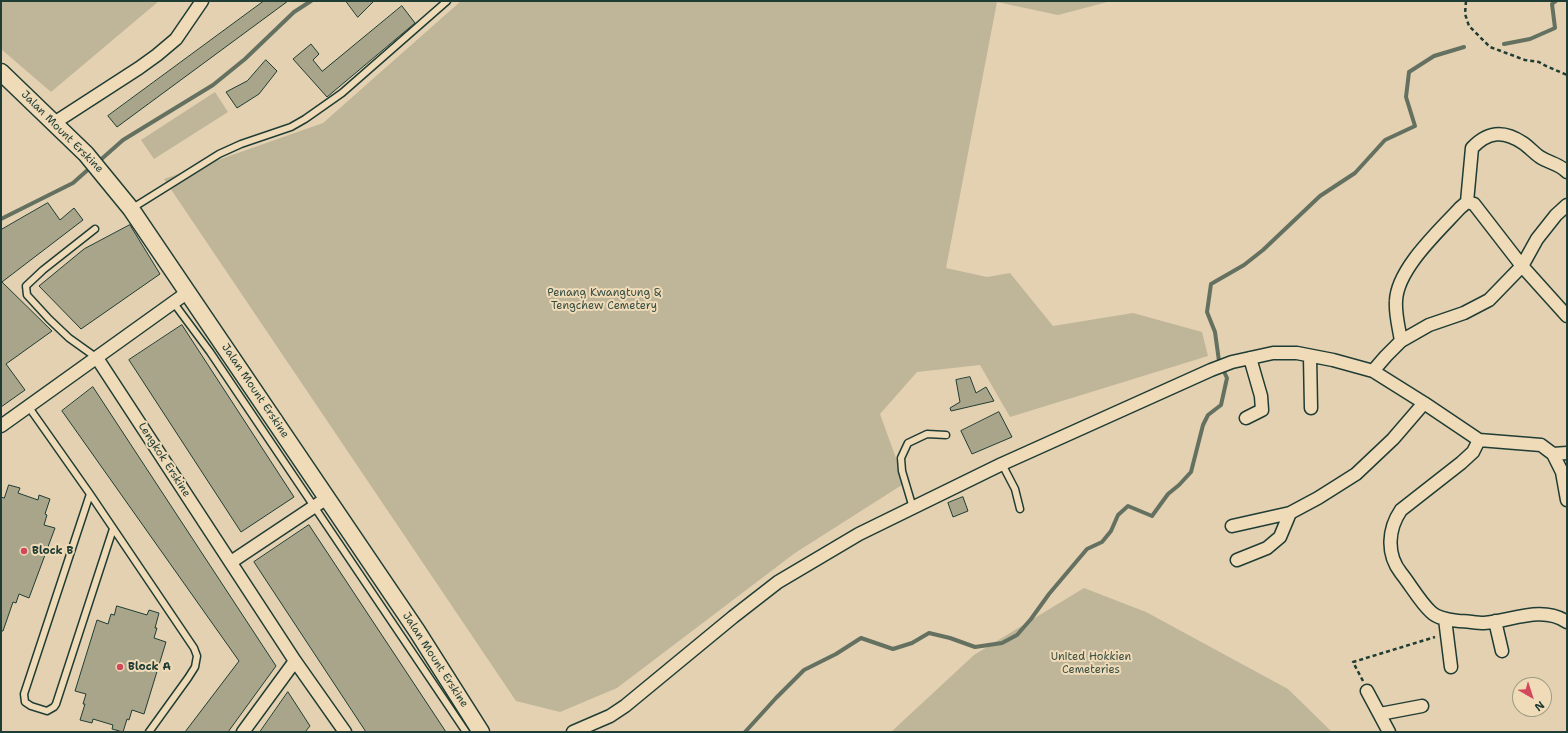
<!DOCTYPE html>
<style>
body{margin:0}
#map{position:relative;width:1568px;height:733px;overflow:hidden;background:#e3d1b1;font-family:"Shantell Sans",sans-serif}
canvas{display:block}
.frame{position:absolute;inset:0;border:2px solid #1f3d34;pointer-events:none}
.north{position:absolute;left:1512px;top:677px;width:40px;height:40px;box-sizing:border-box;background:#f0dbb9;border:1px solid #9c9c84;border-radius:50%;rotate:141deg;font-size:11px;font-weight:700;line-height:16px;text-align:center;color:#1f3d34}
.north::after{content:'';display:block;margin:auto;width:14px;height:18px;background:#d1495b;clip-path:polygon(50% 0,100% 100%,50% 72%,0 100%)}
</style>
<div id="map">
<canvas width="1568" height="733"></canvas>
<div class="frame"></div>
<div class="north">N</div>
</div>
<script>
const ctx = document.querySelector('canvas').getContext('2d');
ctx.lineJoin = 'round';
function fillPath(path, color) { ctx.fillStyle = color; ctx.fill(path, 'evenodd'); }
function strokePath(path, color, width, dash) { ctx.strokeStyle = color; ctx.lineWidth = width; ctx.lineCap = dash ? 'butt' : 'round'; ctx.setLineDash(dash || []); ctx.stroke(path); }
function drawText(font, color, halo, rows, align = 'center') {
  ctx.font = font + ' "Shantell Sans",sans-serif'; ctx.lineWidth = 4; ctx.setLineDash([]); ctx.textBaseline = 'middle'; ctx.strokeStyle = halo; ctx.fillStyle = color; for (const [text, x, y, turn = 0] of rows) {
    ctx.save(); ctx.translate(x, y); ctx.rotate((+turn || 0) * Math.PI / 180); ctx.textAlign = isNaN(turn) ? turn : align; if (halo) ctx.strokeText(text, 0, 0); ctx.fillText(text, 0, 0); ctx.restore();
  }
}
fillPath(new Path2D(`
 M1,1H159L51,92L1,49Z
 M461,1H1111L1058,15L997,2L946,268L987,277L1010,273L1053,326L1133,313L1202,332L1208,356L1010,417L980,365L917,372L880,414L905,483L795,553L617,688L560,712L516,701L164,179L323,123Z
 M215,92L228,112L154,159L141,140Z
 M1084,588L1146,612L1288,689L1332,732H891L974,655Z`), '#bfb699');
strokePath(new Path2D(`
 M1504,44L1530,39L1555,28L1552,4L1556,1
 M97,163L123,140L213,85L245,59L294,12L311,1
 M1,219L73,183L91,167
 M745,732L776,698L804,670L836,654L861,638L893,649L912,643L929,633L950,638L975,647L1002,643L1017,635L1031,619L1049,594L1087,549L1102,542L1111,531L1118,515L1128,506L1152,516L1168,494L1179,485L1191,472L1203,425L1208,415L1221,405L1227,378L1219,361L1215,332L1207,312L1211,284L1244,265L1263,250L1320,196L1355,173L1385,140L1415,126L1406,97L1409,72L1434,56L1464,47`), '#657160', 4);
const building = new Path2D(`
 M264,1H288L117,127L108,116Z
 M346,1H374L358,17Z
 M402,6L415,23L327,97L293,59L311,44L319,54L313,60L322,71Z
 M266,60L277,71L259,94L237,108L226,92L247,81Z
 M48,203L60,220L74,208L83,220L2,282L52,331L6,364L25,390L1,407V230Z
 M130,225L160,274L81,329L39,286L84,249Z
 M182,325L294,497L241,532L129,360Z
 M970,377L976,393L986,387L994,401L951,411L950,408L960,402L956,380Z
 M93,387L276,666L228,732H185L239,661L62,411Z
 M999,412L1012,437L972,454L961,431Z
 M9,485L20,488L18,493L38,500L39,495L50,499L45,514L47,515L44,525L55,528L29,598L19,594L16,603L13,602L3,631H1V497L4,498Z
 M963,497L968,511L953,517L948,503Z
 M309,525L446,732H366L254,562Z
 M117,606L147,615L149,610L159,613L155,628H157L154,638L166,642L144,714L132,710L129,720L127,719L123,732L112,729L113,725L93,719L92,723L80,720L85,704H83L86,694L75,691L97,620L108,624L111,614L114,615Z
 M288,692L310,726L305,732H260Z`);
fillPath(building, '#a9a58b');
strokePath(building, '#1f3d34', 1);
const service = new Path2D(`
 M131,209L219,154L241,144L291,127L305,119L342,93L447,1
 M95,229L43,270L26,286L27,295L49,319L69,338L97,358
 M173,302L210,352L466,732
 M28,406L90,494L194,648L197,656L195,667L188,678L149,732
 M1002,464L1015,489L1020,509
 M90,494L24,694L25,702L31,706L47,711L54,707L56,704L113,529
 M913,508L902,471L901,458L908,443L927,434L946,435`);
const minor = new Path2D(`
 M54,123L139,68L157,55L176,39L202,1
 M1467,202L1474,204L1522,266L1567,316
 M1401,341C1399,328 1395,314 1396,301C1397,269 1439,231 1460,208L1467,202L1472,148C1488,131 1504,130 1523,143C1529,147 1534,153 1540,157C1549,163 1560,164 1567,172
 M1310,356L1311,408
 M97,358L295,661L345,732
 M1373,371L1386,356L1401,341L1429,325L1464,313L1489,300L1522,266L1537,239L1556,215L1567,205
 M1246,418L1262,410L1261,396L1250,358
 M1,426L188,292
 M1479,440L1473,452L1461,463L1401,510C1388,529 1386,554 1401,573C1410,584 1420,602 1431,612C1438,619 1450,620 1459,621C1467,621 1476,623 1484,623C1511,621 1542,605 1567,622
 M1553,454L1567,453
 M1232,526L1290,513
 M1237,560L1267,548L1280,537L1290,513L1318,498L1356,474L1393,439L1424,403
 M231,562L327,498
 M1445,619L1451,667
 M1495,621L1502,651
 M1367,691L1389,732
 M1380,714L1422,706
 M243,732L295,661
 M573,732L610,716L625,706L733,617L778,582L859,534L1002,464L1211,370L1232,362L1273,353H1297L1333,360L1373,371L1424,403L1479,440L1541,445L1553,454L1562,472L1567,500`);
const secondary = new Path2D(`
 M1,72L86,154L131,209L417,631L481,732`);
strokePath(service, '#1f3d34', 9);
strokePath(minor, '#1f3d34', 15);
strokePath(secondary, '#1f3d34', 19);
strokePath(new Path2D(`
 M1466,1L1465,14L1469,26L1490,47L1525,60L1539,62L1546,66L1567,75
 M1363,681L1353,662L1435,637`), '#1f3d34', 2.5, [4, 3]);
strokePath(service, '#f0dbb9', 6);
strokePath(minor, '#f0dbb9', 12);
strokePath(secondary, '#f0dbb9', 16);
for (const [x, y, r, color] of [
 [24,551,4,"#d1495b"],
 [120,667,4,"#d1495b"]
]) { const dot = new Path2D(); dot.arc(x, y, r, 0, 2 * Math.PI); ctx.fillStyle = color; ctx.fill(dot); strokePath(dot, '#f0dbb9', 1.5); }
drawText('11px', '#1f3d34', '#f0dbb9', [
 ["Jalan Mount Erskine",62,132,45],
 ["Jalan Mount Erskine",255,391,56],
 ["Lengkok Erskine",164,460,57],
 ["Jalan Mount Erskine",435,660,57]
]);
drawText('11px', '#374f43', '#f0dbb9', [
 ["Penang Kwangtung &",604,293],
 ["Tengchew Cemetery",604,306],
 ["United Hokkien",1091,657],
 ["Cemeteries",1091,670]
]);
drawText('bold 11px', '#1f3d34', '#f0dbb9', [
 ["Block B",32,551],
 ["Block A",128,667]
], 'left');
</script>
